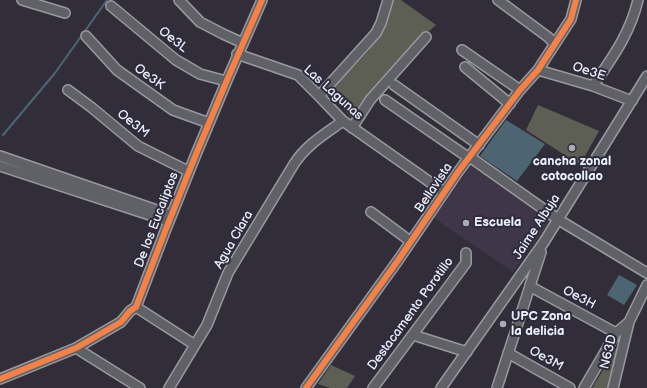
<!DOCTYPE html>
<style>
body{margin:0}
canvas{display:block;background:#312e39}
</style>
<canvas width="647" height="388"></canvas>
<script>
const ctx = document.querySelector('canvas').getContext('2d');
ctx.lineJoin = 'round';
function fillPath(path, color) { ctx.fillStyle = color; ctx.fill(path, 'evenodd'); }
function strokePath(path, color, width, dash) { ctx.strokeStyle = color; ctx.lineWidth = width; ctx.lineCap = dash ? 'butt' : 'round'; ctx.setLineDash(dash || []); ctx.stroke(path); }
function drawText(font, color, halo, rows, align = 'center') {
  ctx.font = font + ' "Balsamiq Sans",sans-serif'; ctx.lineWidth = 4; ctx.setLineDash([]); ctx.textBaseline = 'middle'; ctx.strokeStyle = halo; ctx.fillStyle = color; for (const [text, x, y, turn = 0] of rows) {
    ctx.save(); ctx.translate(x, y); ctx.rotate((+turn || 0) * Math.PI / 180); ctx.textAlign = isNaN(turn) ? turn : align; if (halo) ctx.strokeText(text, 0, 0); ctx.fillText(text, 0, 0); ctx.restore();
  }
}
fillPath(new Path2D(`
 M472,165L551,220L513,272L434,218Z`), '#3f3749');
fillPath(new Path2D(`
 M391,0H401L436,25C404,52 376,84 352,118L327,92C344,75 368,56 379,35C385,25 388,11 391,0Z
 M538,105L599,131L580,165L526,130Z
 M626,332L610,388H592Z
 M331,365L355,376L347,388H330L318,384Z`), '#5d5f55');
fillPath(new Path2D(`
 M506,120L545,144L517,181L480,156Z
 M619,275L637,285L624,305L607,295Z`), '#4d6472');
strokePath(new Path2D(`
 M3,135L55,73L107,0`), '#4d6472', 2);
const minor = new Path2D(`
 M22,0L65,13
 M179,0L200,22L223,34L243,43
 M498,0L548,37L555,44
 M111,6L176,60L200,74L226,81
 M86,36L117,70L173,110L209,123
 M462,50L520,90
 M237,54L298,75L319,96L343,121L444,192
 M465,67L510,104
 M538,70L593,86L632,101
 M394,85L479,145
 M593,86C612,58 630,34 638,0
 M68,90L91,107L138,146L188,171
 M319,96L376,33L381,23L388,0
 M385,100L469,158
 M352,128L370,100L426,37
 M0,156L171,215
 M470,157L559,220L647,273
 M0,166L168,221
 M371,212L410,241
 M530,285L533,288L616,333
 M136,307L195,345
 M413,335L467,352
 M76,348L140,388
 M508,353L570,388
 M0,379L76,348L121,322L130,311L136,307C175,203 217,101 262,0
 M169,388L207,325L228,273L294,164C306,145 325,134 343,121
 M306,388L399,259L458,172L520,90L538,70L571,19L576,0
 M373,388L466,263V253
 M441,388L544,242L647,76
 M497,388L541,252
 M584,388L616,333L629,322L647,285
 M613,388L629,322`);
strokePath(minor, '#98999f', 12);
strokePath(minor, '#606067', 9);
strokePath(new Path2D(`
 M0,379L76,348L121,322L130,311L136,307C175,203 217,101 262,0
 M306,388L399,259L458,172L520,90L538,70L571,19L576,0`), '#f48246', 6);
for (const [x, y, r, color] of [
 [572,148,4,"#a8adb5"],
 [466,223,4,"#a8adb5"],
 [503,324,4,"#a8adb5"]
]) { const dot = new Path2D(); dot.arc(x, y, r, 0, 2 * Math.PI); ctx.fillStyle = color; ctx.fill(dot); strokePath(dot, '#2f2a3d', 1.5); }
drawText('13px', '#e8f1f8', '#2f2a3d', [
 ["Oe3L",173,40,38],
 ["Oe3E",589,72,18],
 ["Oe3K",149,77,36],
 ["Las Lagunas",333,93,42],
 ["Oe3M",133,124,38],
 ["Bellavista",434,188,-56],
 ["De los Eucaliptos",157,220,-69],
 ["Jaime Albuja",537,227,-57],
 ["Agua Clara",234,240,-60],
 ["Oe3H",579,298,28],
 ["Destacamento Porotillo",411,314,-54],
 ["N63D",609,352,-76],
 ["Oe3M",546,359,29]
]);
drawText('bold 13px', '#e8f1f8', '#2f2a3d', [
 ["cancha zonal",572,162,"center"],
 ["cotocollao",572,177,"center"],
 ["Escuela",474,223],
 ["UPC Zona",511,317],
 ["la delicia",511,332]
], 'left');
</script>
